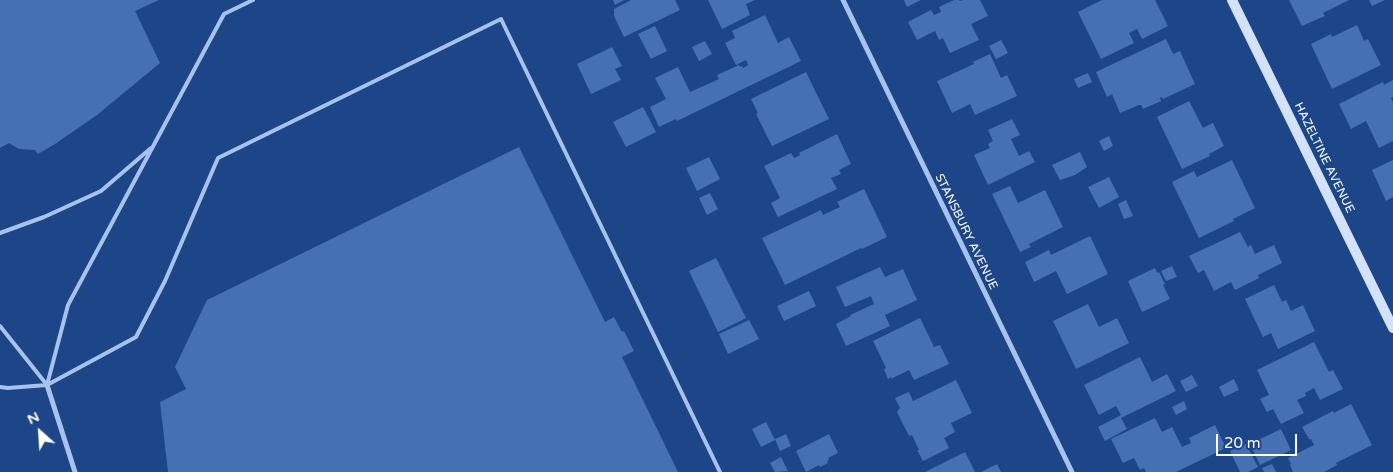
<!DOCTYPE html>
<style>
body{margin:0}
#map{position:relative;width:1393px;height:472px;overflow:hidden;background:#1d4689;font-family:"Varela Round",sans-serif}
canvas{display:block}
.north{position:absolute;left:15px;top:407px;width:50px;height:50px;-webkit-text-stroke:4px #1d4689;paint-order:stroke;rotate:334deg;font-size:14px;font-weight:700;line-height:20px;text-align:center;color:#fff}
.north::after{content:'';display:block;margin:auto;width:18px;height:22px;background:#fff;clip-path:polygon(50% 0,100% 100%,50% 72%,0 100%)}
.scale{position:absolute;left:1216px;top:434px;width:81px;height:22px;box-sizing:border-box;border:2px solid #fff;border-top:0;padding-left:6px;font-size:15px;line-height:18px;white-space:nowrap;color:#fff;-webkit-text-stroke:4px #1d4689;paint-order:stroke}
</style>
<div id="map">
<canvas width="1393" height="472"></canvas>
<div class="north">N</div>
<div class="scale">20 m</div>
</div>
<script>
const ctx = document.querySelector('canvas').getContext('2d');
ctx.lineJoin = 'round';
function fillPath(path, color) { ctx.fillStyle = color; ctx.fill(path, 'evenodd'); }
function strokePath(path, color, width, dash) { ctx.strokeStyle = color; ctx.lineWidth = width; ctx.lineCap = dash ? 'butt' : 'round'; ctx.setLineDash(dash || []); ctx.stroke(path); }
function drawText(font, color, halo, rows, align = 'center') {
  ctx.font = font + ' "Varela Round",sans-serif'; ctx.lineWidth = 4.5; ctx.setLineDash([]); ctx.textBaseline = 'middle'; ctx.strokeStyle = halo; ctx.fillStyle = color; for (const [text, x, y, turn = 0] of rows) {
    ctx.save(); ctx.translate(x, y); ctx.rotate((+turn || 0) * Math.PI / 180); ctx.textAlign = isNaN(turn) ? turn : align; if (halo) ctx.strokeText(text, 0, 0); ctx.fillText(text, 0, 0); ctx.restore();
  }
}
fillPath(new Path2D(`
 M0,0H159L135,11L160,63L97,115L55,144L38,154L35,150L19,149L9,143L0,148Z
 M613,0H624L615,5Z
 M631,0H675L680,10L624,37L614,16V9Z
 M708,0H755L746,4L750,15L722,29Z
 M904,0H921L907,7Z
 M954,0H959L960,1L963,0H980L988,16L971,24L979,40L950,53L943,38L939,40L935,31L917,40L908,22L931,10L934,15L941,12L939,7Z
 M1102,0H1155L1168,26L1142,39L1137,29L1129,33L1134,43L1101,59L1078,12Z
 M1289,0H1349L1323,13L1325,16L1302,26Z
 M1369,0H1385L1372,6Z
 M765,15L778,43L789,37L801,61L677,121L676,119L659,127L650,107L666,99L655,78L678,67L690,92L719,79L717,75L739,65L740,67L742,66L743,68L748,65L746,60L736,65L725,43L735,38L732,31Z
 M1357,25L1364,41L1368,39L1381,65L1332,89L1311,44L1331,34L1332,37Z
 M655,26L667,51L651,59L638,34Z
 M1166,39L1173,54L1180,51L1195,84L1163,99L1162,97L1160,98L1161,101L1143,109L1141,105H1139L1120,113L1112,94L1107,97L1096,72Z
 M1001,40L1008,53L996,59L989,46Z
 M705,41L712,54L699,61L692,47Z
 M612,47L622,66L615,69L621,80L591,94L577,64Z
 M990,54L1001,78L1007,75L1017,96L975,115L970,104L952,113L937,81L974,64L973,62Z
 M806,72L829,119L772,146L756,114L758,113L751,99Z
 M1088,73L1092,82L1078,88L1074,79Z
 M1393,80V97L1391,98L1393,102V141L1379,148L1366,121L1351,129L1339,104L1383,82L1384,85Z
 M1189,101L1203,128L1213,123L1224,146L1209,154L1210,156L1182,169L1157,117Z
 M643,107L656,132L626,147L613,122Z
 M1012,119L1020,135L1011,139L1019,156L1029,151L1035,162L988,185L974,155L990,148L988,144L993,141L988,130Z
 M837,134L851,164L839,170L841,174L831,178L837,189L778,217L771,203L780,198L764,166L791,153L794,158L800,155L799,153Z
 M1109,136L1113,146L1104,151L1099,141Z
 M519,147L605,322L614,317L622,332L624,331L634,351L622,357L678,472H168L160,402L186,389L175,367L207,300Z
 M1080,152L1087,167L1075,175L1060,180L1052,165Z
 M709,157L720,179L697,191L686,168Z
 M1232,160L1255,208L1233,219L1234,221L1199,238L1172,182L1194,171L1197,177Z
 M1393,160V197L1386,201L1372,170Z
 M1109,177L1119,197L1099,208L1088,187Z
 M1010,186L1018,203L1045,190L1063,227L1029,244L1031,247L1020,252L992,194Z
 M864,189L887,237L862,249L861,248L785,285L762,238L821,210L823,215L840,207L837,202Z
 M710,193L718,209L707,215L699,198Z
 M1126,200L1133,216L1124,219L1118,204Z
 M1240,232L1248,247L1251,245L1255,254L1274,245L1282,263L1258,275L1259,278L1235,290L1231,282L1214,291L1204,270L1198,273L1189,256Z
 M1090,236L1108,274L1067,294L1056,271L1034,282L1025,262L1049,250L1051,255Z
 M716,258L746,318L718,332L689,271Z
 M1172,266L1177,277L1166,281L1161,271Z
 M880,267L885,277L903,269L917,300L885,315L890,326L846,346L836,324L851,316L850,315L874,304L871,296L845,307L836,287Z
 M1155,268L1157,273L1159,272L1165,284L1163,285L1170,299L1142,312L1128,281Z
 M1274,285L1282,302L1286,300L1291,311L1303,305L1315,331L1278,349L1271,333L1263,337L1245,299Z
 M809,291L816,306L784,321L777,306Z
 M1088,304L1099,327L1117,318L1129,343L1076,369L1053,321Z
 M920,318L934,347L940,345L949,364L914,380L909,370L891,379V377L888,379L884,369L886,368L873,341Z
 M749,320L759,339L728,354L719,334Z
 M1314,342L1329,372L1333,370L1343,389L1320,400L1314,388L1305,393L1306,396L1297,400L1304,413L1281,424L1273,409L1267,412L1260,399L1269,395L1257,370Z
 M1140,357L1152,382L1167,374L1176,391L1121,418L1127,429L1105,441L1098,427L1121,415L1116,406L1099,415L1084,385Z
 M1192,375L1198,386L1186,392L1180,381Z
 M1234,379L1239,390L1224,397L1219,387Z
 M956,380L972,413L951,423L955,432L944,438L949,448L923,461L917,450H919L912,435L909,436L897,412L900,408L895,398L909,392L913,401Z
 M1184,401L1187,409L1176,415L1172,407Z
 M1351,404L1372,445L1336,463L1337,465L1324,472H1293L1290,465L1291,464L1288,458L1314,445L1311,439H1309L1302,427L1333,411L1334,413Z
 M1155,418L1162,432L1172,427L1182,447L1191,443L1189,438L1215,425L1226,448L1176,472H1146L1144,468L1140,470L1134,458L1123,463L1111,439Z
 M766,422L775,440L761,447L752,429Z
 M1281,429L1291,450L1260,465L1250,444Z
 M786,434L791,446L780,451L775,439Z
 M829,434L838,453L828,458L829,460L827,461L828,463L820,467L819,465L806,472L796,451Z
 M1246,444L1258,467L1248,472H1240L1230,451Z
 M965,452L975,472H925Z
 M781,457L788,471L775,472L770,463Z
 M997,464L1001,472H981Z
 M1272,464L1276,472H1264L1262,468Z`), '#4570b1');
strokePath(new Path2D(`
 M0,233L44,217L101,191L151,148
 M0,326L47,385
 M47,385L68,305L224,14L253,0
 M0,387L8,388L47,385L136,337L165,281L218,158L501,19L720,472`), '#a7c2ec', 4);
strokePath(new Path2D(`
 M843,0L1072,472
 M47,385L75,472`), '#a7c2ec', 5);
strokePath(new Path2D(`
 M1232,0L1393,328`), '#d3e1f9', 10);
drawText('12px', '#fff', '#1d4689', [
 ["HAZELTINE AVENUE",1324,158,64],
 ["STANSBURY AVENUE",966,232,64]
]);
</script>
